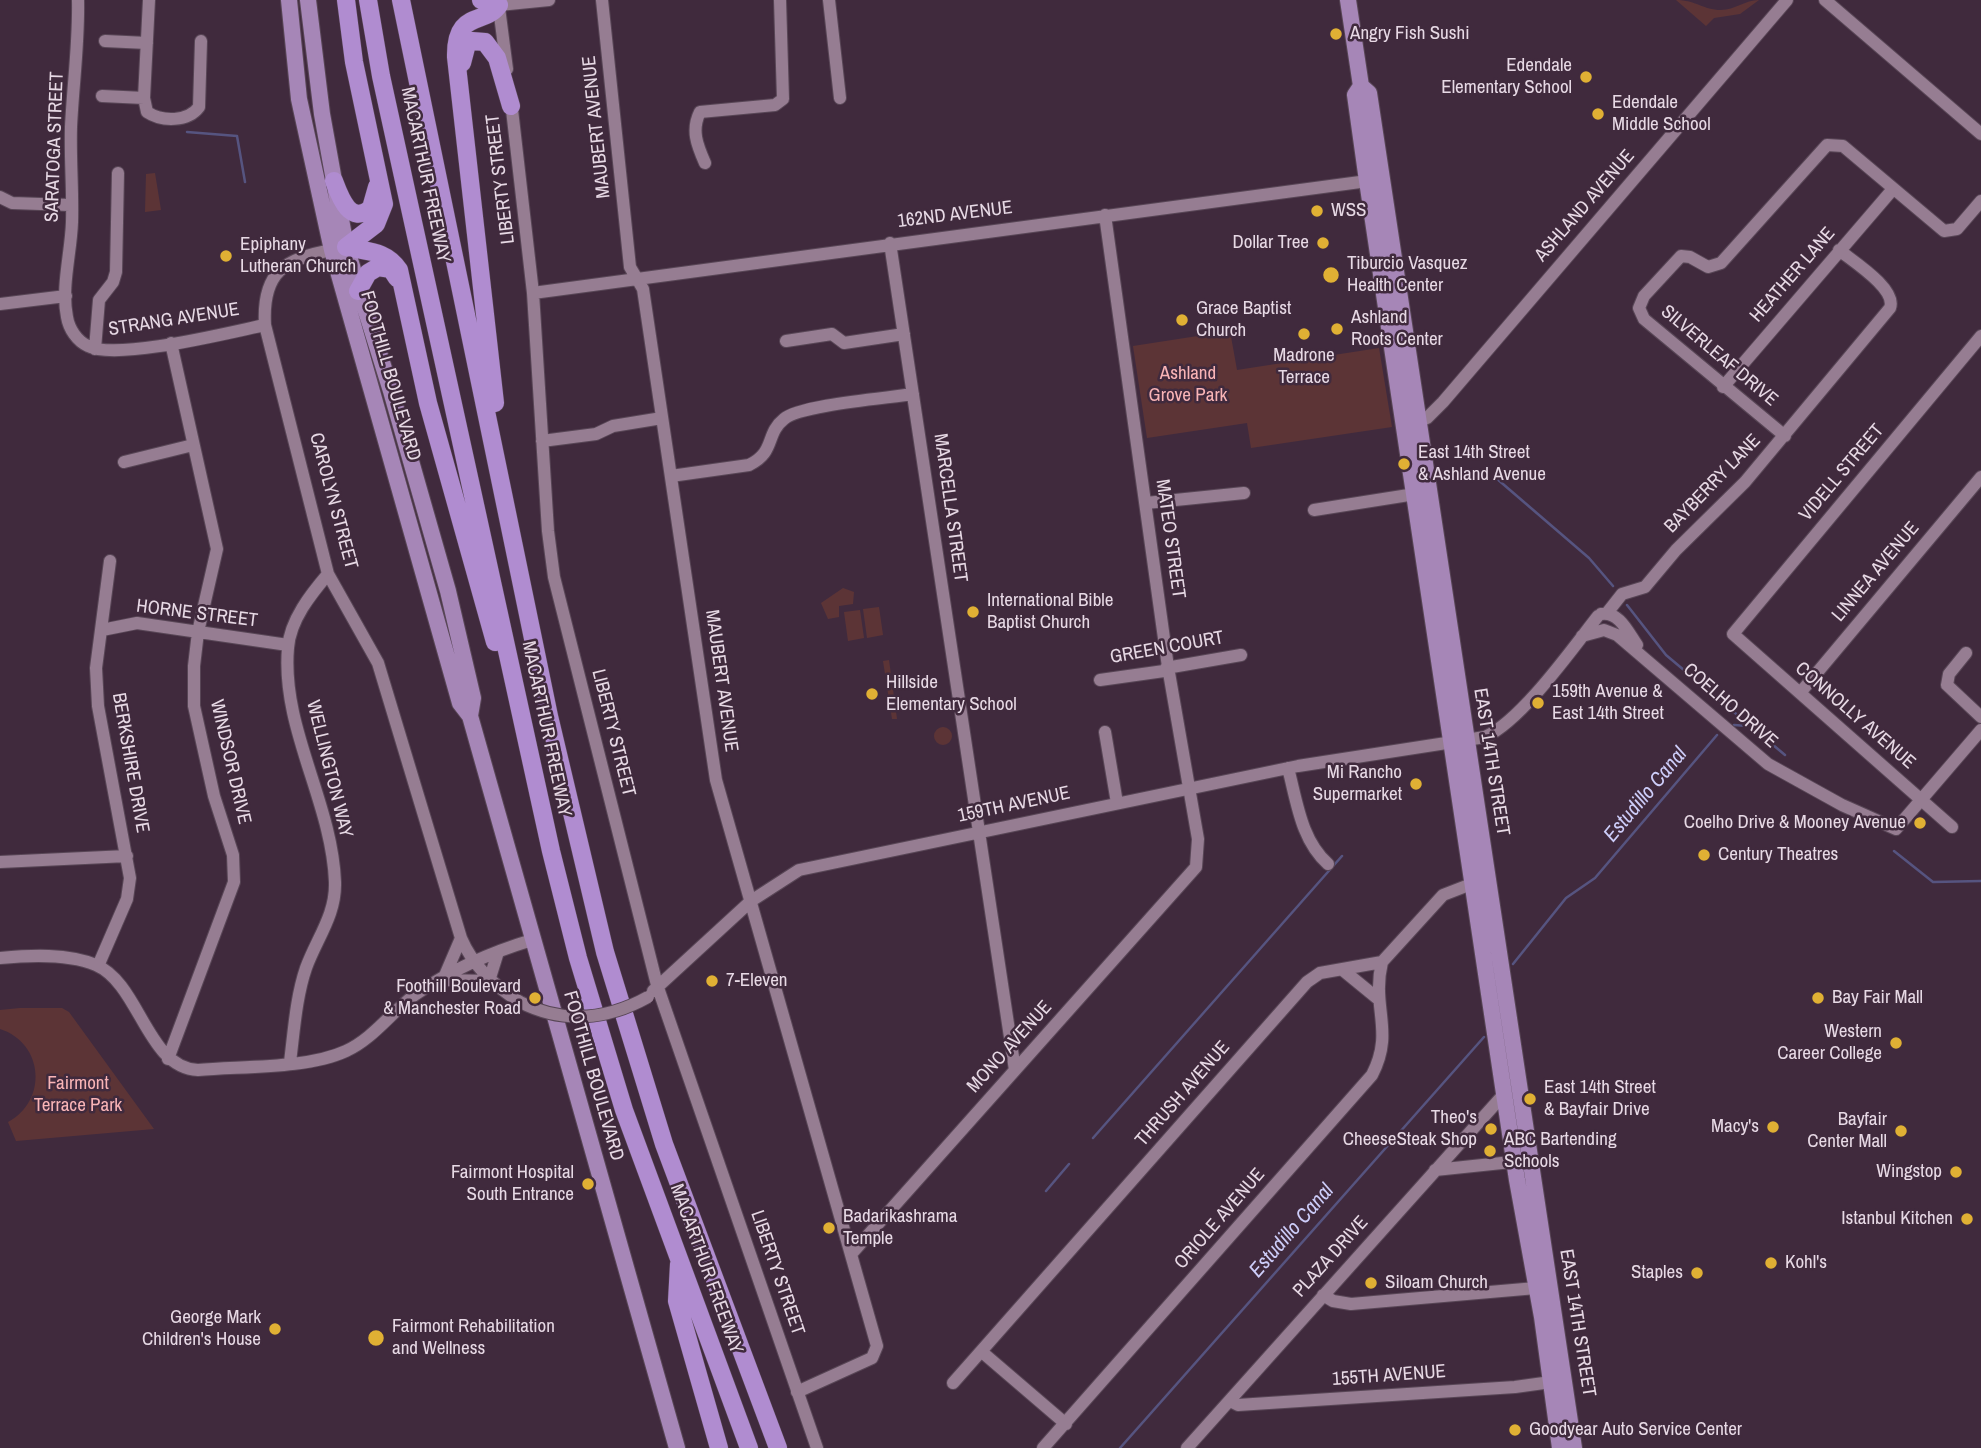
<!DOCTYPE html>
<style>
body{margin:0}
canvas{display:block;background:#402a3d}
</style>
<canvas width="1981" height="1448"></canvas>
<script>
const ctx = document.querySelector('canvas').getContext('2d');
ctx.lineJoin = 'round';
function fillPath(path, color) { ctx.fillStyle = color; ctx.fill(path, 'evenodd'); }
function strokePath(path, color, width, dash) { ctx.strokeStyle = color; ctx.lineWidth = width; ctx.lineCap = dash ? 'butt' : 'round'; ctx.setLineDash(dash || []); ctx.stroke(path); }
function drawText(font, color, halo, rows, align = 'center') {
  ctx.font = font + ' "Archivo Narrow",sans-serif'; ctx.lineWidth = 5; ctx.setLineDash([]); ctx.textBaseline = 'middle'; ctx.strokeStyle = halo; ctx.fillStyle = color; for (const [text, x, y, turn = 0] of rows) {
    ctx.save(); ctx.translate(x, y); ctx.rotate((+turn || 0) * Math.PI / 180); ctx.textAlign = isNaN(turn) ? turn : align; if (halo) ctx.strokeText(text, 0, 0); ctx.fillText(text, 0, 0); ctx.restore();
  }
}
fillPath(new Path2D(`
 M1676,0C1696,0 1703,10 1721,10C1735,10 1745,0 1759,0L1740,14L1714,18L1706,26Z
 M155,173L161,210L145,212L146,174Z
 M1230,331L1237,370L1379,348L1392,427L1251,448L1247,423L1147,438L1133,346Z
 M843,588L854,592L853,604L839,606V617L828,619L821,603Z
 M879,607L883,635L867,638L863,609Z
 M860,610L864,638L848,641L844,612Z
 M889,660L897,719H892L883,661Z
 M934 736a9 9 0 1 1 18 0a9 9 0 1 1-18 0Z
 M20,1008H62L69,1012L154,1129L16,1141L8,1122C48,1101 44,1043 0,1029V1010Z`), '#5c3436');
strokePath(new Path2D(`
 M187,132L237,136L245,182
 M1496,478L1589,558L1613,586
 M1627,605L1666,655L1785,755
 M1734,725L1748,726
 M1894,851L1933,882L1981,881
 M1513,964L1566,898L1595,878L1717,735
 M1093,1138L1342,856
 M1046,1191L1069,1164
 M1120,1448L1484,1037`), '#565480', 2.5);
const minor = new Path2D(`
 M78,0C79,43 73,84 71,127C70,159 73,191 72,222C71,253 61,287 67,317C69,329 77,341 88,346C116,361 231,332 265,325
 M149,0L144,98L147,112C162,122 188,122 199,107L201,41
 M498,0L507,69
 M602,0L630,267L643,289L716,780L877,1346L872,1358L797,1392
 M829,0L840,98
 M1825,0L1981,134
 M499,5L549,0
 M105,41L147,43
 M102,96L144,98
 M511,101L533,293L548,531L554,577L657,985L817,1448
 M705,163C697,145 691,130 700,112L775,105L783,99L780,0
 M0,197L12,203L70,205
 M890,243L1015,1070
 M332,250C284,259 262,272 265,325L328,574L378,663L461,938C473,966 494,986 520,1002
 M533,293L1375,180
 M0,304L66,296
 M786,341L832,334L844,343L904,334
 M95,349L99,300L113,282L116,272L118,173
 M1723,387L1893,189
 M1412,424L1427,418L1443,402L1787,0
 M1785,436L1644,319L1639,308L1644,296L1681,256L1690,257L1708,267L1721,263L1827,145L1843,146L1944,231L1957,229L1981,201
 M542,441L596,434L613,426L662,418
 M124,462L193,445
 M671,476L749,465C776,452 765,434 784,419C799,405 889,398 913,394
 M1146,503L1244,493
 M1314,510L1415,494
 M1607,613L1622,594L1645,587L1676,550L1745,482L1890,308C1897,289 1854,262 1839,250
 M1601,614C1619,611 1628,632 1637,645
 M102,630L137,623L288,645
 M1582,636L1604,630L1617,635L1768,764L1842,805L1896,829L1981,730
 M1966,653L1949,674L1947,685L1981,717
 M1100,680L1164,671L1166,668L1241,655
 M1800,693L1981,477
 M1105,732L1117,803
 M1288,768C1297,802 1301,840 1328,864
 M1952,827L1733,634L1981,336
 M0,862L127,856
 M461,938L443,980L489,981L498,952
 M0,958C30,955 68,953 96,965C140,984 147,1068 198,1070C241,1066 307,1069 346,1051C374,1038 391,1012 416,994C450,971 492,952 532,940
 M98,966L127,899L130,878L98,706L96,668L110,561
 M1344,971L1377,998
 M653,991L751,901L799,870L1298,766L1485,737C1522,720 1572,649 1598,616
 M168,1059L234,882L233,855L214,796L194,706V666L198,632L217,549L171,343
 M290,1062C294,1031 296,997 306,968C317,938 336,915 335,882C332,802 281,728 288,648C290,620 311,594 328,574
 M1435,1170L1521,1161
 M853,1252L1196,867L1198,839L1168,667L1105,215
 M1323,1295L1333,1301L1351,1304L1536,1288
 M982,1352L1066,1424
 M953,1383L1307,982L1320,973L1382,962L1443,895L1474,883
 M1230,1401L1238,1405L1515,1387L1551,1382
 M1043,1448L1372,1075C1395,1031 1371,1008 1382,962
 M1187,1448L1505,1093`);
const major = new Path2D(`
 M289,0L299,99L332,250L460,703L470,716L677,1448
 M308,0L322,114L346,247L391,391L448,591L473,698L470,716
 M1348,0L1361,86L1355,95L1367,181L1517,1180L1542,1317L1560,1448
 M1361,86L1369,93L1574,1448`);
const highway = new Path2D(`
 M368,0L381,76L551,851L578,958L624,1110L749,1448
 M401,0L549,716L605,952L664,1144L778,1448
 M481,0L499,5C485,26 455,9 456,57L495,403
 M462,63L467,44L472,41L485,42L497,58L511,106
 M334,181C340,197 350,226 371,208L377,187
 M346,247C367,252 386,250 399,270L428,403L495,642
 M346,247L376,224L384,204L354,62L346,0
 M358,291L368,273L378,267L391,269L397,278
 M679,1264L677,1301L719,1448`);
strokePath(minor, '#584656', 14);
strokePath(major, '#584656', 18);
strokePath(highway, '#584656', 19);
strokePath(minor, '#967d92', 12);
strokePath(major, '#a686b7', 16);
strokePath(highway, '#b08cd0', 18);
const minorBridge = new Path2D(`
 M520,1002C563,1024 607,1020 648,997`);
strokePath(minorBridge, '#584656', 14, []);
strokePath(minorBridge, '#967d92', 12);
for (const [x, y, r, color] of [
 [1336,34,7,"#e0b034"],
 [1586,77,7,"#e0b034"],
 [1598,114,7,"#e0b034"],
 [1317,211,7,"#e0b034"],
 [1323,243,7,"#e0b034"],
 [226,256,7,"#e0b034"],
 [1331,275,9,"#e0b034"],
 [1182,320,7,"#e0b034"],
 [1337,329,7,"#e0b034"],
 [1304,334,7,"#e0b034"],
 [1404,464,7,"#e0b034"],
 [973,612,7,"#e0b034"],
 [872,694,7,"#e0b034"],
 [1538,703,7,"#e0b034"],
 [1416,784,7,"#e0b034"],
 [1920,823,7,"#e0b034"],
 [1704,855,7,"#e0b034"],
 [712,981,7,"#e0b034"],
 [535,998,7,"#e0b034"],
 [1818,998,7,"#e0b034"],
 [1896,1043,7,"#e0b034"],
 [1530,1099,7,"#e0b034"],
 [1773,1127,7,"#e0b034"],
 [1491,1129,7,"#e0b034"],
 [1901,1131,7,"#e0b034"],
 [1490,1151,7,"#e0b034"],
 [1956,1172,7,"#e0b034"],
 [588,1184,7,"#e0b034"],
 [1967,1219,7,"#e0b034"],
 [829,1228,7,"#e0b034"],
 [1771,1263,7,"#e0b034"],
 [1697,1273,7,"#e0b034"],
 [1371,1283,7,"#e0b034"],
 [275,1329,7,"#e0b034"],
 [376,1338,9,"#e0b034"],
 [1515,1430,7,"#e0b034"]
]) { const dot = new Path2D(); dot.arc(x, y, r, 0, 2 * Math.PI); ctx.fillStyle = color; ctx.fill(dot); strokePath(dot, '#402a3d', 2.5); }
drawText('19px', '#e7d9e5', '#402a3d', [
 ["Angry Fish Sushi",1350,34],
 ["Edendale",1572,66,"right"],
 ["Elementary School",1572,88,"right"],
 ["Edendale",1612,103],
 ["Middle School",1612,125],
 ["WSS",1331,211],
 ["Dollar Tree",1309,243,"right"],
 ["Epiphany",240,245],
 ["Lutheran Church",240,267],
 ["Tiburcio Vasquez",1347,264],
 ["Health Center",1347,286],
 ["Grace Baptist",1196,309],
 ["Church",1196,331],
 ["Ashland",1351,318],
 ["Roots Center",1351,340],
 ["Madrone",1304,356,"center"],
 ["Terrace",1304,378,"center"],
 ["East 14th Street",1418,453],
 ["& Ashland Avenue",1418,475],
 ["International Bible",987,601],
 ["Baptist Church",987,623],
 ["Hillside",886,683],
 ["Elementary School",886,705],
 ["159th Avenue &",1552,692],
 ["East 14th Street",1552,714],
 ["Mi Rancho",1402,773,"right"],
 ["Supermarket",1402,795,"right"],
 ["Coelho Drive & Mooney Avenue",1906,823,"right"],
 ["Century Theatres",1718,855],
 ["7-Eleven",726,981],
 ["Foothill Boulevard",521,987,"right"],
 ["& Manchester Road",521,1009,"right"],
 ["Bay Fair Mall",1832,998],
 ["Western",1882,1032,"right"],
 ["Career College",1882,1054,"right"],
 ["East 14th Street",1544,1088],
 ["& Bayfair Drive",1544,1110],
 ["Theo's",1477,1118,"right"],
 ["CheeseSteak Shop",1477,1140,"right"],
 ["Bayfair",1887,1120,"right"],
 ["Center Mall",1887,1142,"right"],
 ["Macy's",1759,1127,"right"],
 ["ABC Bartending",1504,1140],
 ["Schools",1504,1162],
 ["Wingstop",1942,1172,"right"],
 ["Fairmont Hospital",574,1173,"right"],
 ["South Entrance",574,1195,"right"],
 ["Badarikashrama",843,1217],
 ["Temple",843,1239],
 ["Istanbul Kitchen",1953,1219,"right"],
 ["Kohl's",1785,1263],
 ["Staples",1683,1273,"right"],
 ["Siloam Church",1385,1283],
 ["George Mark",261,1318,"right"],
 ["Children's House",261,1340,"right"],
 ["Fairmont Rehabilitation",392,1327],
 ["and Wellness",392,1349],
 ["Goodyear Auto Service Center",1529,1430]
], 'left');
drawText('19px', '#e7d9e5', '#402a3d', [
 ["MAUBERT AVENUE",597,127,-96],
 ["SARATOGA STREET",55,147,-88],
 ["MACARTHUR FREEWAY",425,175,78],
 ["LIBERTY STREET",501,179,-97],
 ["ASHLAND AVENUE",1585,206,-49],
 ["162ND AVENUE",955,215,-7],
 ["HEATHER LANE",1793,275,-49],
 ["STRANG AVENUE",174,320,-9],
 ["SILVERLEAF DRIVE",1719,356,40],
 ["FOOTHILL BOULEVARD",390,376,74],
 ["VIDELL STREET",1842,473,-50],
 ["BAYBERRY LANE",1713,484,-46],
 ["CAROLYN STREET",333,501,75],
 ["MARCELLA STREET",950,508,82],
 ["MATEO STREET",1170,539,82],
 ["LINNEA AVENUE",1876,572,-50],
 ["HORNE STREET",197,614,7],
 ["GREEN COURT",1167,648,-10],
 ["MAUBERT AVENUE",721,681,82],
 ["COELHO DRIVE",1730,706,41],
 ["CONNOLLY AVENUE",1855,716,41],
 ["MACARTHUR FREEWAY",546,729,78],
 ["LIBERTY STREET",613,733,76],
 ["WINDSOR DRIVE",230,762,77],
 ["EAST 14TH STREET",1491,762,81],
 ["BERKSHIRE DRIVE",130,763,80],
 ["WELLINGTON WAY",329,769,76],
 ["159TH AVENUE",1014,805,-12],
 ["MONO AVENUE",1010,1047,-48],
 ["FOOTHILL BOULEVARD",593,1076,74],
 ["THRUSH AVENUE",1183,1094,-49],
 ["ORIOLE AVENUE",1220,1219,-49],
 ["PLAZA DRIVE",1331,1257,-48],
 ["MACARTHUR FREEWAY",706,1269,70],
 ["LIBERTY STREET",777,1273,71],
 ["EAST 14TH STREET",1577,1323,81],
 ["155TH AVENUE",1389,1376,-4]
]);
drawText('19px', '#f9b4b6', '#402a3d', [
 ["Ashland",1188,374],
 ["Grove Park",1188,396],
 ["Fairmont",78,1084],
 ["Terrace Park",78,1106]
]);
drawText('italic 21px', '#cdcdf9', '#402a3d', [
 ["Estudillo Canal",1646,795,-50],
 ["Estudillo Canal",1292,1231,-49]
]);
</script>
